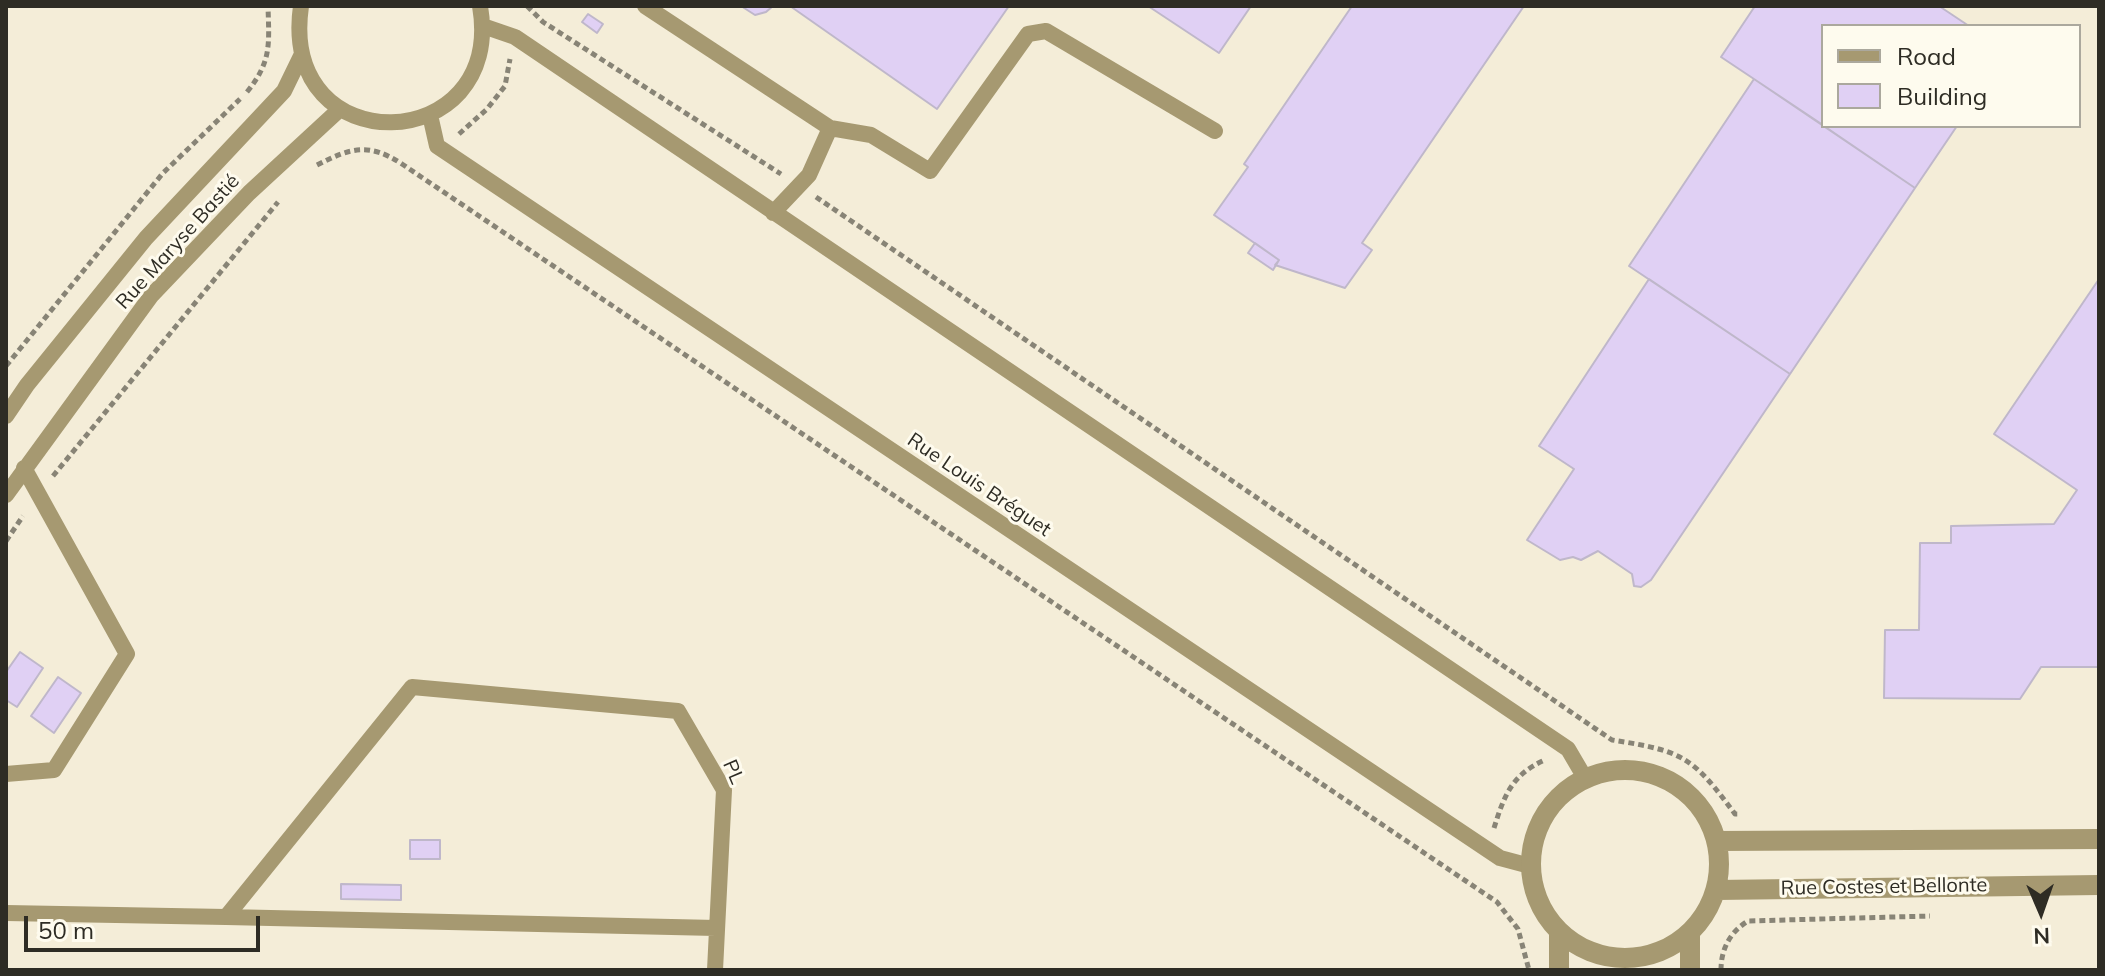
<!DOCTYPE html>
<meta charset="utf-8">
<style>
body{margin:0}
#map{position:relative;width:2105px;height:976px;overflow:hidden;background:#f4edd8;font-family:Mulish,sans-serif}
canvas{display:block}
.frame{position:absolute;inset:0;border:8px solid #2e2c24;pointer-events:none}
.legend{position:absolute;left:1821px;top:24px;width:260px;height:104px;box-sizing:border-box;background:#fefbee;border:2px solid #aba89d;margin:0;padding:10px 14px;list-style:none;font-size:24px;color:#2e2c24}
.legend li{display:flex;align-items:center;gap:16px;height:40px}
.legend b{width:40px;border:2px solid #aba89d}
.north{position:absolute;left:2001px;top:872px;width:80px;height:80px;-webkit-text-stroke:6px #fefbee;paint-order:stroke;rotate:178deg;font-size:22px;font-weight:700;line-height:32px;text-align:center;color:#2e2c24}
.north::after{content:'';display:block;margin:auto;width:28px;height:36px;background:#2e2c24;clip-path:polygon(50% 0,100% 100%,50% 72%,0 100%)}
.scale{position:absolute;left:24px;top:916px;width:236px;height:36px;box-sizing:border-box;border:4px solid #2e2c24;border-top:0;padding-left:10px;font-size:24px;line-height:28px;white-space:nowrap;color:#2e2c24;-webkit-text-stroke:6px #fefbee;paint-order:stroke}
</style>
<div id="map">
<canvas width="2105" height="976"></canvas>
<div class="frame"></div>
<ul class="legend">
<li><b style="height:10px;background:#a69971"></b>Road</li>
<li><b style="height:22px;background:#e0d0f4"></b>Building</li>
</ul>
<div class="north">N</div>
<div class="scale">50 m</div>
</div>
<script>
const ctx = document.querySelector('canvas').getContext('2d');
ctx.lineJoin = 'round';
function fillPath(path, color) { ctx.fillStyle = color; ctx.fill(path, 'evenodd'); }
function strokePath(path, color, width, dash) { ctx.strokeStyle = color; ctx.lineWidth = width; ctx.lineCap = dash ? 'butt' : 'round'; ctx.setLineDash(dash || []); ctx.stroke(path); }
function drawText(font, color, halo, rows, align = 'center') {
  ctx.font = font + ' Mulish,sans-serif'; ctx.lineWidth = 6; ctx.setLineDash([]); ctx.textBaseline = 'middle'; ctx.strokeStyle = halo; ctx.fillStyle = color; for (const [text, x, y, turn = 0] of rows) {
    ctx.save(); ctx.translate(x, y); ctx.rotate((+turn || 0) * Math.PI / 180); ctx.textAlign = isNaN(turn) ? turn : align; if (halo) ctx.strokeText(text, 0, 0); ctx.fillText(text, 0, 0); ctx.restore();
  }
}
const building = new Path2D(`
 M741,6H773L766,12L755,15Z
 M790,6H1009L937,109Z
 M1148,6H1251L1219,53Z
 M1352,6H1524L1362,243L1372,250L1345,288L1275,265L1279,260L1214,215L1248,167L1244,164Z
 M1755,6H1939L1969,26H1823V125L1721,57Z
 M588,14L603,24L597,33L582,22Z
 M1754,79L1915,188L1790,374L1629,266Z
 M1824,126H1957L1915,188Z
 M1255,243L1279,260L1273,270L1248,253Z
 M1649,279L1790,374L1651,580L1641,587L1634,586L1632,574L1598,551L1581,560L1573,557L1560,560L1527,540L1574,469L1539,446Z
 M2099,279V667H2041L2020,699L1884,698L1885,630H1919L1920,543H1951V526L2054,524L2077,490L1994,434Z
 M20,652L43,668L17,707L6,700V672Z
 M58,677L81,693L54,733L31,716Z
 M410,840H440V859H410Z
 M341,884L401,885V900L341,899Z`);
fillPath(building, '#e0d0f4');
strokePath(building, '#bfb7ca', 2);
strokePath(new Path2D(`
 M527,6L543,22L781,174
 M247,92C272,61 269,44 268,6
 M459,134L487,109L505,86L510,59
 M317,165C350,148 369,142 402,164L1497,902L1518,929L1529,970
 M816,197L1612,740C1683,751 1692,756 1735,814H1738
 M6,366L163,173L240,99
 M53,476L278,202
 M6,541L23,516
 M1494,828C1504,796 1512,774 1545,760
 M1721,970C1721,949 1730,932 1748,921L1930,916`), '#888476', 5, [6, 4]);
strokePath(new Path2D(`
 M301,6C278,165 506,157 480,6
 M645,6L830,128L871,135L930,171L1028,34L1046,31L1215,131
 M483,26L515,37L1568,749L1585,778
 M430,115L437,146L1500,858L1530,866
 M773,213L809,175L830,128
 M6,416L27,385L146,238L284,91L301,56
 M6,495L151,296L249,193L340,109
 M6,774L54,770L127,654L24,468
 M6,913L226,917L412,687L678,711L724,790L715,970
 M226,917L716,928`), '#a69971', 16);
strokePath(new Path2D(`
 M1531 864a94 94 0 1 1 188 0a94 94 0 1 1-188 0Z
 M1717,841L2099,839
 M1717,890L2099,885
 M1690,934V970
 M1559,970V933`), '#a69971', 20);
drawText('20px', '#2e2c24', '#fefbee', [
 ["Rue Maryse Bastié",178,242,-48],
 ["Rue Louis Bréguet",979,485,34],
 ["PL",733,772,67],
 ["Rue Costes et Bellonte",1884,887,-1]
]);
</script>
